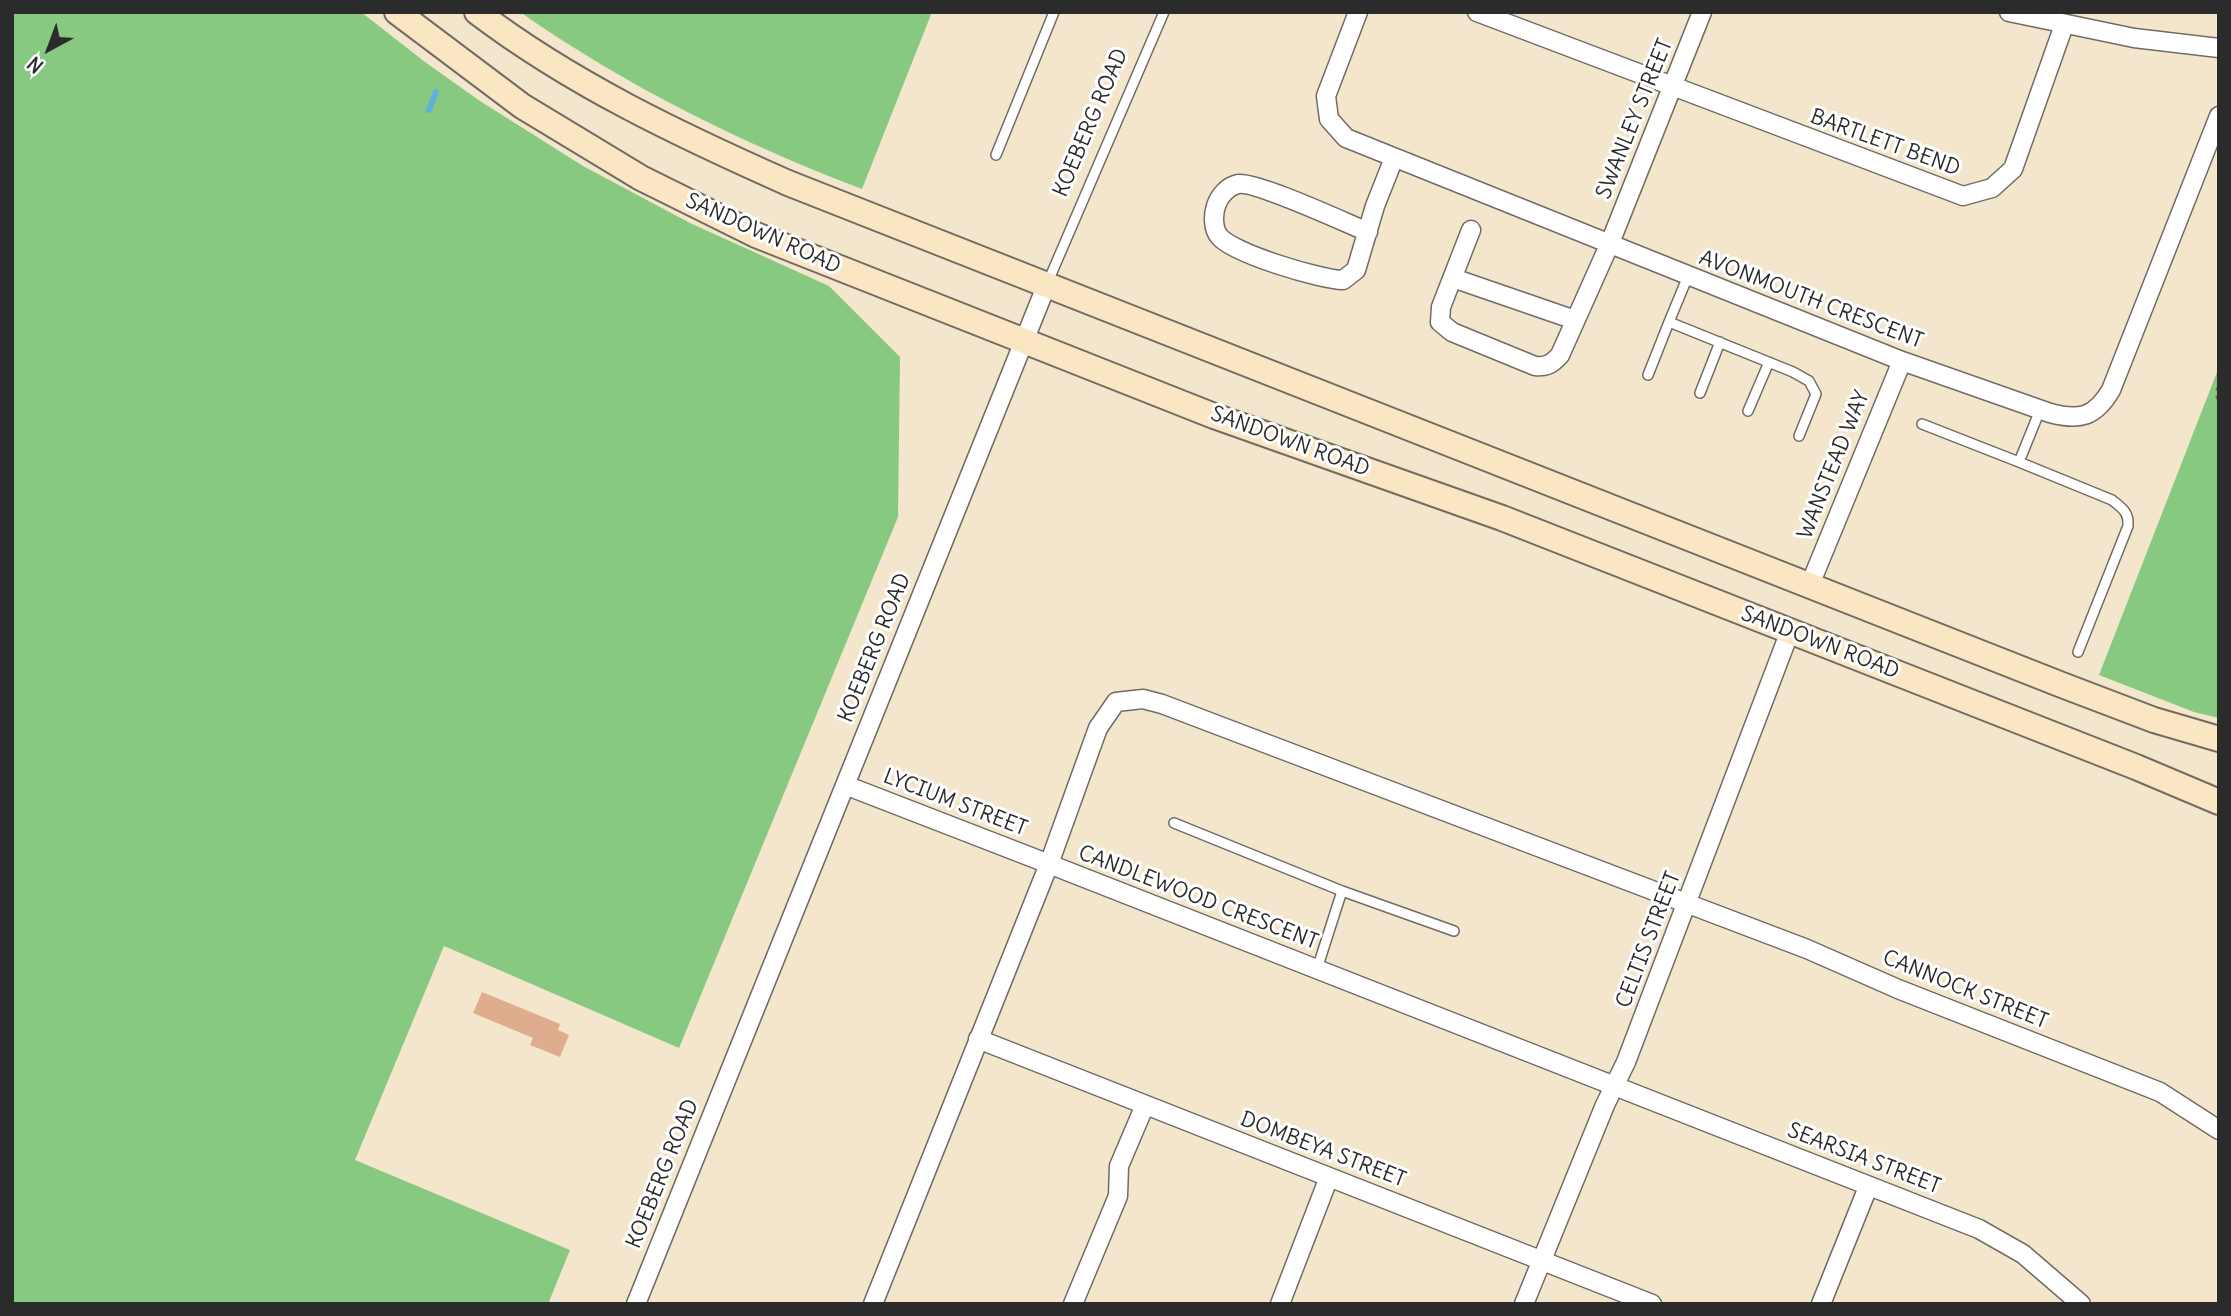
<!DOCTYPE html>
<style>
body{margin:0}
#map{position:relative;width:2231px;height:1316px;overflow:hidden;background:#f3e6cc;font-family:Delius,sans-serif}
canvas{display:block}
.frame{position:absolute;inset:0;border:14px solid #2b2b2b;pointer-events:none}
.north{position:absolute;left:14px;top:14px;width:70px;height:70px;-webkit-text-stroke:5px #fff;paint-order:stroke;rotate:221deg;font-size:19px;font-weight:700;line-height:28px;text-align:center;color:#2b2b2b}
.north::after{content:'';display:block;margin:auto;width:24px;height:32px;background:#2b2b2b;clip-path:polygon(50% 0,100% 100%,50% 72%,0 100%)}
</style>
<div id="map">
<canvas width="2231" height="1316"></canvas>
<div class="frame"></div>
<div class="north">N</div>
</div>
<script>
const ctx = document.querySelector('canvas').getContext('2d');
ctx.lineJoin = 'round';
function fillPath(path, color) { ctx.fillStyle = color; ctx.fill(path, 'evenodd'); }
function strokePath(path, color, width, dash) { ctx.strokeStyle = color; ctx.lineWidth = width; ctx.lineCap = dash ? 'butt' : 'round'; ctx.setLineDash(dash || []); ctx.stroke(path); }
function drawText(font, color, halo, rows, align = 'center') {
  ctx.font = font + ' Delius,sans-serif'; ctx.lineWidth = 6; ctx.setLineDash([]); ctx.textBaseline = 'middle'; ctx.strokeStyle = halo; ctx.fillStyle = color; for (const [text, x, y, turn = 0] of rows) {
    ctx.save(); ctx.translate(x, y); ctx.rotate((+turn || 0) * Math.PI / 180); ctx.textAlign = isNaN(turn) ? turn : align; if (halo) ctx.strokeText(text, 0, 0); ctx.fillText(text, 0, 0); ctx.restore();
  }
}
fillPath(new Path2D(`
 M12,12H361L425,62L480,101L583,166L690,223L829,286L900,357L898,517L679,1048L444,946L355,1160L570,1250L548,1304H12Z
 M520,12H932L862,189C741,143 626,86 520,12Z
 M2219,367V718L2194,712L2099,675Z`), '#88c981');
strokePath(new Path2D(`
 M429,110L436,92`), '#62afdb', 6);
fillPath(new Path2D(`
 M482,992L560,1024L558,1030L569,1035L560,1057L530,1045L533,1038L473,1013Z`), '#dead8e');
const lane = new Path2D(`
 M996,155L1054,12
 M1047,284L1164,12
 M1669,322L1688,276
 M1648,375L1669,322L1793,372L1809,381L1816,394L1799,436
 M1700,393L1720,342
 M2040,410L2019,462L2112,500C2122,508 2129,512 2128,526L2078,652
 M1748,411L1769,362
 M1922,424L2019,462
 M1174,823L1342,891L1317,969
 M1342,891L1454,931`);
const street = new Path2D(`
 M1358,12L1326,96L1329,119L1346,138L1902,361L2050,413C2080,421 2095,417 2111,390L2219,116
 M1477,12L1963,196L1992,188L2013,169L2064,25
 M2009,12L2134,38L2219,48
 M1471,230L1441,307L1440,322L1452,332L1535,366C1547,367 1552,364 1560,355L1610,243L1702,12
 M1368,232C1346,223 1256,181 1238,184C1228,186 1219,196 1216,206C1213,215 1213,229 1219,236C1231,253 1322,280 1343,280L1356,270L1375,206L1394,158
 M1453,278L1575,320
 M1809,587L1902,361
 M845,785L1049,864L1098,728L1116,702L1143,699L1162,704L1807,949L1898,989L2160,1092L2219,1130
 M978,1039L1652,1304
 M636,1304L1047,284
 M873,1304L1049,864L1979,1229L2023,1254L2081,1304
 M1073,1304L1118,1196L1119,1166L1145,1105
 M1280,1304L1329,1177
 M1524,1304L1605,1105L1626,1062L1790,631
 M1821,1304L1868,1187`);
const secondary = new Path2D(`
 M397,12L522,106L641,178L756,235L1214,416L1502,518L2136,767L2219,802
 M477,12C572,84 680,135 788,183L2062,685L2154,720L2219,739`);
strokePath(lane, '#716c63', 12);
strokePath(street, '#716c63', 21);
strokePath(secondary, '#716c63', 28);
strokePath(new Path2D(`
 M2219,386L2216,393L2219,401`), '#716c63', 3.5, [5, 5]);
strokePath(lane, '#fff', 9);
strokePath(street, '#fff', 18);
strokePath(secondary, '#fbe6c4', 24);
drawText('21px', '#2b2b2b', '#fff', [
 ["SWANLEY STREET",1635,119,-68],
 ["KOEBERG ROAD",1091,123,-67],
 ["BARTLETT BEND",1885,143,20],
 ["SANDOWN ROAD",763,234,24],
 ["AVONMOUTH CRESCENT",1811,300,21],
 ["SANDOWN ROAD",1290,442,20],
 ["WANSTEAD WAY",1834,465,-68],
 ["SANDOWN ROAD",1820,643,21],
 ["KOEBERG ROAD",875,648,-68],
 ["LYCIUM STREET",955,803,21],
 ["CANDLEWOOD CRESCENT",1198,898,21],
 ["CELTIS STREET",1649,940,-69],
 ["CANNOCK STREET",1965,990,22],
 ["DOMBEYA STREET",1323,1150,21],
 ["SEARSIA STREET",1864,1159,21],
 ["KOEBERG ROAD",663,1174,-68]
]);
</script>
